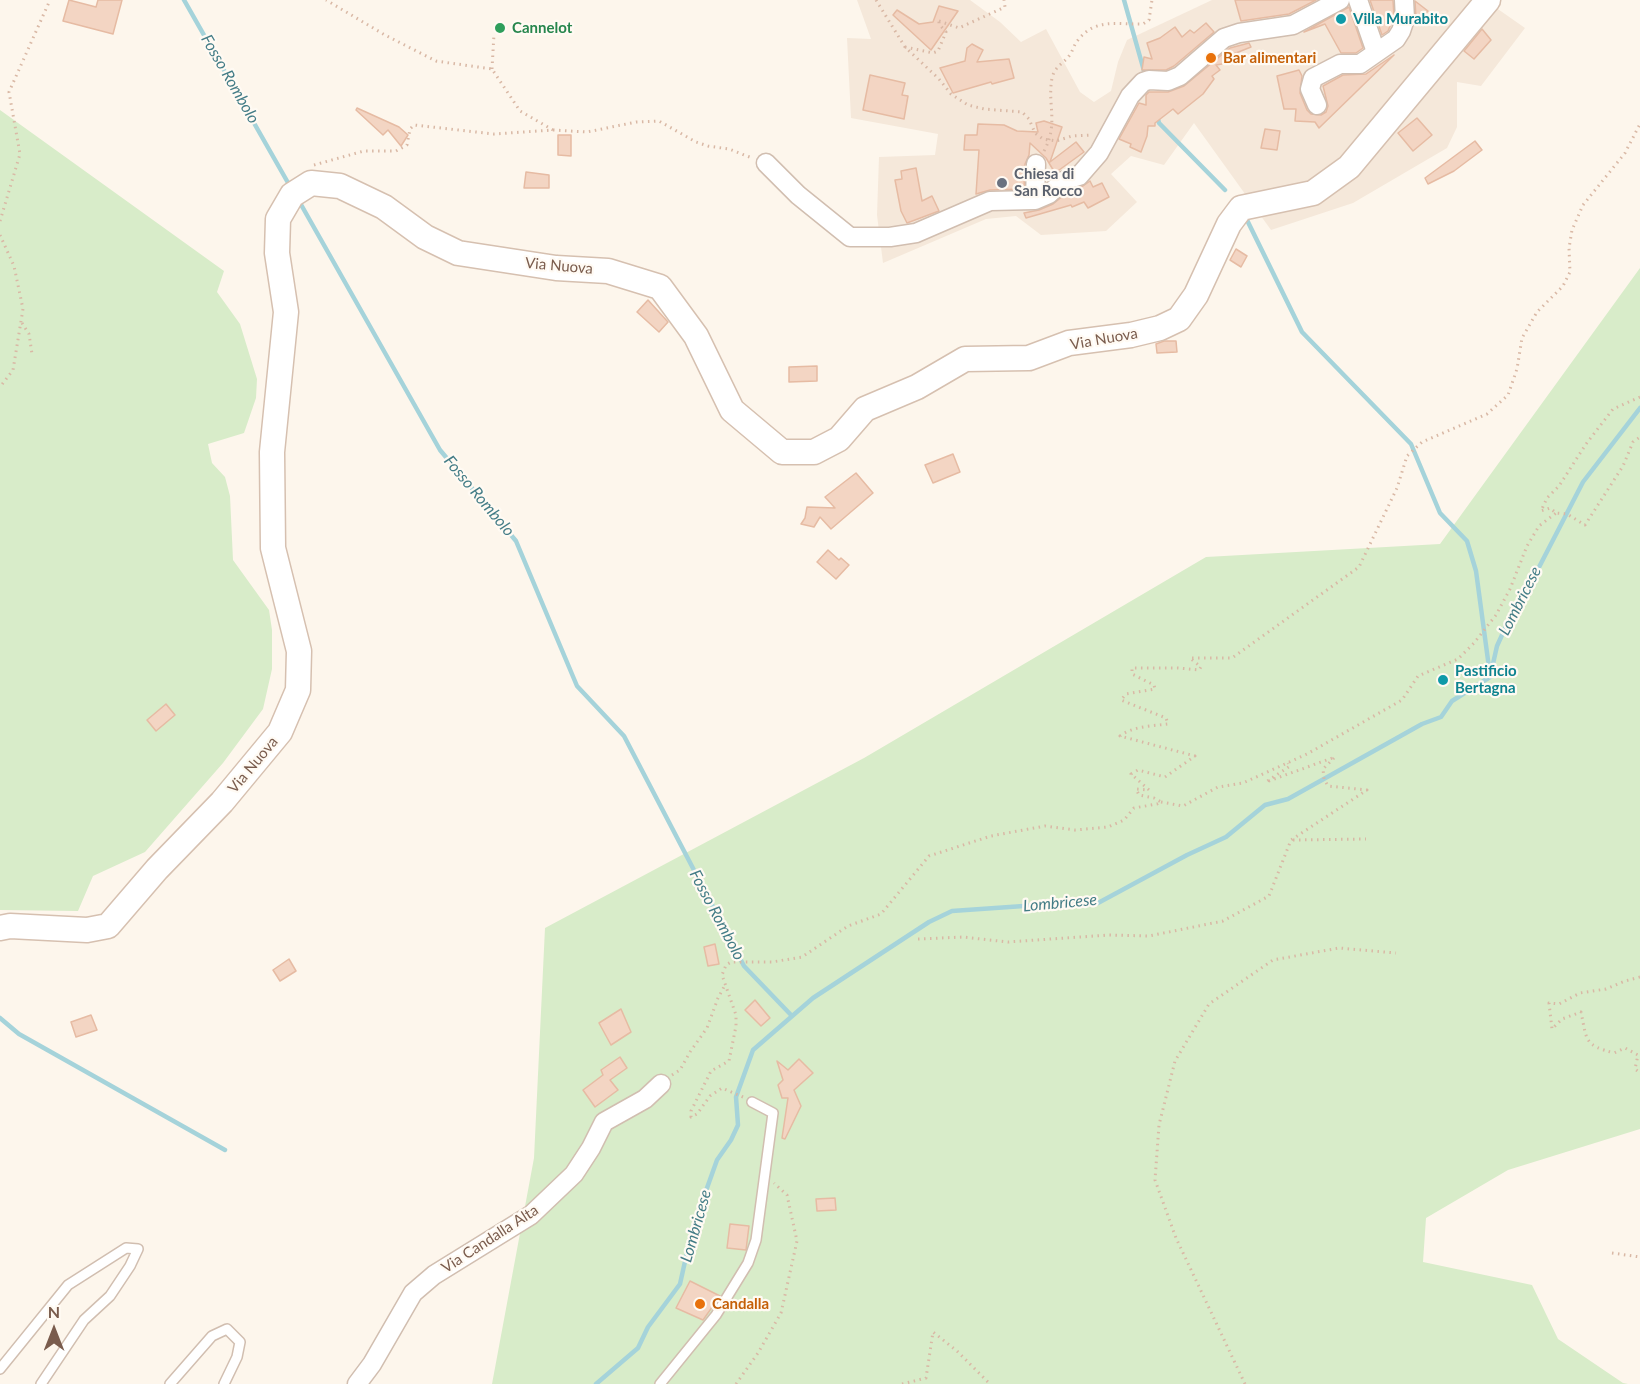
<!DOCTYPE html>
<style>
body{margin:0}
#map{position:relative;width:1640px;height:1384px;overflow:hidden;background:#fdf6ec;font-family:Lato,sans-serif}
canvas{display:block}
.north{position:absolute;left:24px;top:1300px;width:60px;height:60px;-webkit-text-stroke:4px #fffaf3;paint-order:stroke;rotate:0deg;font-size:16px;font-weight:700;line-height:24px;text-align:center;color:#7a5c4d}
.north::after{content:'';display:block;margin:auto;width:21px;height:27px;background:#7a5c4d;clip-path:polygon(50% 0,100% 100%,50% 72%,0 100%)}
</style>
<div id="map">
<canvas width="1640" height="1384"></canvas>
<div class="north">N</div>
</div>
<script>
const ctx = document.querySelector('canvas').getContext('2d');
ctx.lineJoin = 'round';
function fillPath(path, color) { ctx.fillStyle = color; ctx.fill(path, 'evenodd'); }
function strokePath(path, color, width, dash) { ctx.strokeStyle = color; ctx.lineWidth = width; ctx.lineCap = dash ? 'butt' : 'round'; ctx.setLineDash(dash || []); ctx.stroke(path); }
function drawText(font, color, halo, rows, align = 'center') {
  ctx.font = font + ' Lato,sans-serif'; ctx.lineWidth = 4.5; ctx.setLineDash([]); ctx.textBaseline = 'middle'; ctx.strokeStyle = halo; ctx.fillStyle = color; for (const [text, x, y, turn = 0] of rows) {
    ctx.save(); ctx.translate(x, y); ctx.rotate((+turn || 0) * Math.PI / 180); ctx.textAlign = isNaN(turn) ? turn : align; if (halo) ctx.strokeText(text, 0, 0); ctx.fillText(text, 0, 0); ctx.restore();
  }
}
fillPath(new Path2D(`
 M857,0H970L1000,22L1021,42L1046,29L1080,92L1094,102L1111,91L1118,62L1127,40L1212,0H1485L1525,28L1481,86L1457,82V127L1447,148L1353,203L1271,230L1194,123L1164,165L1131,156L1111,174L1137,202L1106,231L1041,235L1016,216L986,219L883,263L877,215L879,157L935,155L938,134L851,118L847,38L871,39Z`), '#f5e8da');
fillPath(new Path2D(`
 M0,110L224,271L217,292L240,324L257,379L256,398L244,433L208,444L212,463L225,477L230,496L233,560L269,610L272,630V669L263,709L223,763L145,852L93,876L78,911L0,910Z
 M1640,268V1129L1508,1170L1426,1218L1423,1262L1532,1285L1558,1339L1623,1383L1628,1384H492L534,1158L545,928L864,758L1206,557L1440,544Z`), '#d8ecc9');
strokePath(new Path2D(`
 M184,0L291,188
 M1124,0L1146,78
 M1157,115L1159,123L1225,190
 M299,201L440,450L516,541L577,686L624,736L744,966L792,1016
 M1247,220L1302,332L1411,444L1440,513L1467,541L1476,571L1490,675
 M0,1018L19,1034L225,1150
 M596,1384L638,1348L648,1327L680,1284L692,1230L717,1160L731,1140L738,1125L736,1097L753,1050L813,998L929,922L952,911L1067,903H1098L1187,855L1226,837L1265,805L1288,799L1422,724L1441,717L1452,701L1490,677L1497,646L1513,611L1536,573L1583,482L1640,408`), '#a5d3da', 4.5);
const building = new Path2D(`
 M69,0L96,7L98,0H122L113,34L63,21Z
 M1235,0H1316L1289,14L1241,21Z
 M1370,0H1393L1394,17L1388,31L1382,35Z
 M1415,1L1428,11L1416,24V18Z
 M939,6L958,11L931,50L893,15L897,10L919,24L933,22Z
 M1349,7L1363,48L1356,53H1341L1325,24L1304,32Z
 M1206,23L1214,32L1174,66L1166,70H1142L1144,57L1152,59L1147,43L1160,38L1175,27L1182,37L1190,30L1194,33Z
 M1482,29L1491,40L1474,59L1464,51Z
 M1249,43L1251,47L1231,55L1234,62L1216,65L1220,70L1212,76L1214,79L1203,94L1178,114L1173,109L1155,123V126H1148L1147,136L1141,152L1130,147L1131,144L1119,139L1139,103L1146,105V95L1149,92H1168L1184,86L1230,48Z
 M972,44L983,50L977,62L1009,59L1014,78L992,84L991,82L953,93L940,68L965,61L967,48Z
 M1394,55L1319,128L1315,122L1295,121L1296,109H1284L1277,76L1299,70L1302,76L1300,93L1307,110L1311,114L1321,115L1326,112L1328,106L1323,86L1343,75L1366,74Z
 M870,75L905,83L902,95L908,96L904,119L863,110Z
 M357,108L399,127L408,135L401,146L388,130L383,135L356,110Z
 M1417,118L1432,135L1413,151L1398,133Z
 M1044,121L1062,127L1050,162L1076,142L1084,152L1055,173L1046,158L1030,143L1029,155L1025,164L1024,189L990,190L976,194L979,150H964L965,135H977L978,124L1004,125L1017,131L1038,132L1036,123Z
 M1265,129L1280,131L1277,150L1261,148Z
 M558,135H571V156L558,155Z
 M1475,141L1482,150L1454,171L1428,184L1425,178Z
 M916,168L922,201L932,196L939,211L907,223L901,211L895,180L902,179L901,171Z
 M526,172L549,175V188H524Z
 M1090,181L1093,187L1102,183L1109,197L1088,208L1084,202L1072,207L1071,205L1026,218L1024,213L1039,210L1053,204L1069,191L1083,186Z
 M1236,249L1247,256L1241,267L1230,260Z
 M648,300L668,322L659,332L637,312Z
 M1164,341H1176L1177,352L1157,353L1156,344Z
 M817,366V381L789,382V367Z
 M953,454L960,472L933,483L925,465Z
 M856,473L873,493L831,529L820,517L814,527L801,524L805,518L807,507L835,508L825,497Z
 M828,550L839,560L841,558L849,565L836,579L817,562Z
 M166,704L175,715L156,731L147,720Z
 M715,944L719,964L708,966L704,947Z
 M289,959L296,971L280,981L273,970Z
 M755,1000L770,1018L761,1026L745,1010Z
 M621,1009L631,1032L611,1045L599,1023Z
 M91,1015L97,1030L76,1037L71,1022Z
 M620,1057L627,1068L610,1080L618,1090L595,1107L583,1090L603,1075L601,1070Z
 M799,1059L813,1073L794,1090L801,1106L785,1139L782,1138L788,1098H782L778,1085L783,1080L777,1061L788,1070Z
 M835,1198L836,1210L817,1211L816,1199Z
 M730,1224L749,1226L746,1250L727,1248Z
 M690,1281L720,1296L703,1320L676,1308Z`);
fillPath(building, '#f3d5c3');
strokePath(building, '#e6bba3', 1.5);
const lane = new Path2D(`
 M0,1369L68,1285L126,1248L138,1249L130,1266L110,1296L84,1320L41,1384
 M170,1384L212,1336L227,1329L240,1342L237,1357L224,1384
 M660,1384L716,1315L748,1263L756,1240L773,1113L752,1102`);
const street = new Path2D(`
 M1358,0L1376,52
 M1317,105L1310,89L1313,78L1340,64H1360L1396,39L1401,31L1405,19L1404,0
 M766,163L798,195L850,237H890L916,233L990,201L1035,200L1049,194L1063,181L1079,176L1099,153L1130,96L1143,82L1149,80L1168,81L1180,76L1224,38L1239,33L1293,25L1340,0
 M1035,200L1036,164
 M357,1384L372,1364L413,1293L434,1275L531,1215L574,1174L591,1148L604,1122L645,1099L661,1084`);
const secondary = new Path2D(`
 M0,928L10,926L87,930L108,926L157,869L222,802L280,732L298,690L299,651L273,548L272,452L286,312L277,253L278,219L292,195L311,183L340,186L384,207L425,237L458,253L556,268L608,271L660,287L696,336L732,410L782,452H814L839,439L865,409L917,387L965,359L1029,358L1069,343L1131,335L1160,328L1179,319L1196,295L1229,224L1241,208L1313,193L1349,167L1488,0`);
strokePath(lane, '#d1beb0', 12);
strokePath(street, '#d1beb0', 21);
strokePath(secondary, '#d6c0b0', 27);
strokePath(new Path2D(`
 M876,0L905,47L939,79L951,94L968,105L984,109L1022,112L1029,119L1035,133L1043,139L1056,141L1072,136L1091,135
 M939,21L959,28L1005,7L1004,0
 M905,47L933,53L938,51L946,32L939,24V21
 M492,69L494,34
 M553,130L587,132L636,122L659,121L696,142L708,146L729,149L752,158
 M1044,151C1059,123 1047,105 1052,78C1055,66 1063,64 1069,56C1073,51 1074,44 1078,40C1096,17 1119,25 1143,24L1149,20L1152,0
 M314,165L364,151H396L407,145L410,129L414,125L494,134L553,130L520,111L492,69L436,61L385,35L326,0
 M0,221L20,154L9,92L50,0
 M0,235L14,266L23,309L13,370L0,387
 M22,323L29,334L32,354
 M1640,397L1613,409L1586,444L1559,486L1547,498L1541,511L1550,508L1556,513L1567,514L1585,525L1623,466L1633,442L1640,437
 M1161,802L1183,806L1218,787L1243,783L1307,754L1402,700L1418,676L1458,659L1474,643L1496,615L1510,589L1527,546L1539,526L1556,513
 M1293,840L1366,839
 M918,939L963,937L1008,942L1109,935L1149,936L1223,921L1269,896L1291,840L1367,790L1328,786L1324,779L1323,769L1335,757L1266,782L1290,766L1288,763
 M1640,977L1625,981L1606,989L1580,993L1559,1004L1549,1003L1552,1029L1562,1019L1581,1012C1587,1041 1584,1045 1614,1053L1625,1048L1638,1055L1635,1069L1640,1073
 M672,1075L680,1070L690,1052L707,1028L718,998L725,985
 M743,1097L722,1088L710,1096L697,1114L691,1117V1111L711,1071L729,1061L736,1026V1015L722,975L726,965L731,962H772L802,957L848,926L881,914L929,856L991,836L1045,826L1075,830L1108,827L1124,820L1134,808L1157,804L1161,802L1154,798L1139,795L1136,789L1149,790L1131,774L1138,770L1165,777L1195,756L1120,736C1133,726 1152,726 1168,724L1166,718L1121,700L1126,694L1155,689L1154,685L1132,674V668H1178L1199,670L1201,667L1190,658H1232L1359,567L1397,488L1407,456L1422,442L1487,414L1508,395L1517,369L1522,338L1537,312L1563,286L1570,272L1569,248L1572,230L1583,205L1625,153L1640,124
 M1612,1253L1640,1257
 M736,1384L758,1353L781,1313L797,1241L787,1195L774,1183
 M902,1384L926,1378L933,1332L957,1351L990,1384
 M1245,1384L1176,1238L1155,1180L1159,1125L1175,1061L1209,1004L1273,960L1339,948L1396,953`), '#d9b8a5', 3, [1.5, 4.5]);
strokePath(lane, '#fff', 9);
strokePath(street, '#fff', 18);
strokePath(secondary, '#fff', 24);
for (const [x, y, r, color] of [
 [1341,19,6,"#0f9aa8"],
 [500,28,6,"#2e9e5b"],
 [1211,58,6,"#e8710a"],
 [1002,183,6,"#6b7280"],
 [1443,680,6,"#0f9aa8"],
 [700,1304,6,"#e8710a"]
]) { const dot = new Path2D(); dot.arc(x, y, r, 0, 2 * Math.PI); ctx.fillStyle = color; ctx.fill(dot); strokePath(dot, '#fffaf3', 2); }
drawText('bold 15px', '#0d838f', '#fffaf3', [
 ["Villa Murabito",1353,19],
 ["Pastificio",1455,671],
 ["Bertagna",1455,688]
], 'left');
drawText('bold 15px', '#27864d', '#fffaf3', [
 ["Cannelot",512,28]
], 'left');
drawText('bold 15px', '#c56008', '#fffaf3', [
 ["Bar alimentari",1223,58],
 ["Candalla",712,1304]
], 'left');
drawText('bold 15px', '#5b616d', '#fffaf3', [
 ["Chiesa di",1014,174],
 ["San Rocco",1014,191]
], 'left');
drawText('15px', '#7a5c4d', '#fffaf3', [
 ["Via Nuova",559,266,5],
 ["Via Nuova",1104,339,-10],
 ["Via Nuova",253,765,-50],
 ["Via Candalla Alta",490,1239,-33]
]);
drawText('italic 16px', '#437c86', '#fffaf3', [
 ["Fosso Rombolo",230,79,60],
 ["Fosso Rombolo",479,496,50],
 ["Lombricese",1520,601,-63],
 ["Lombricese",1060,903,-5],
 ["Fosso Rombolo",717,915,62],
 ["Lombricese",696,1226,-74]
]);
</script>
